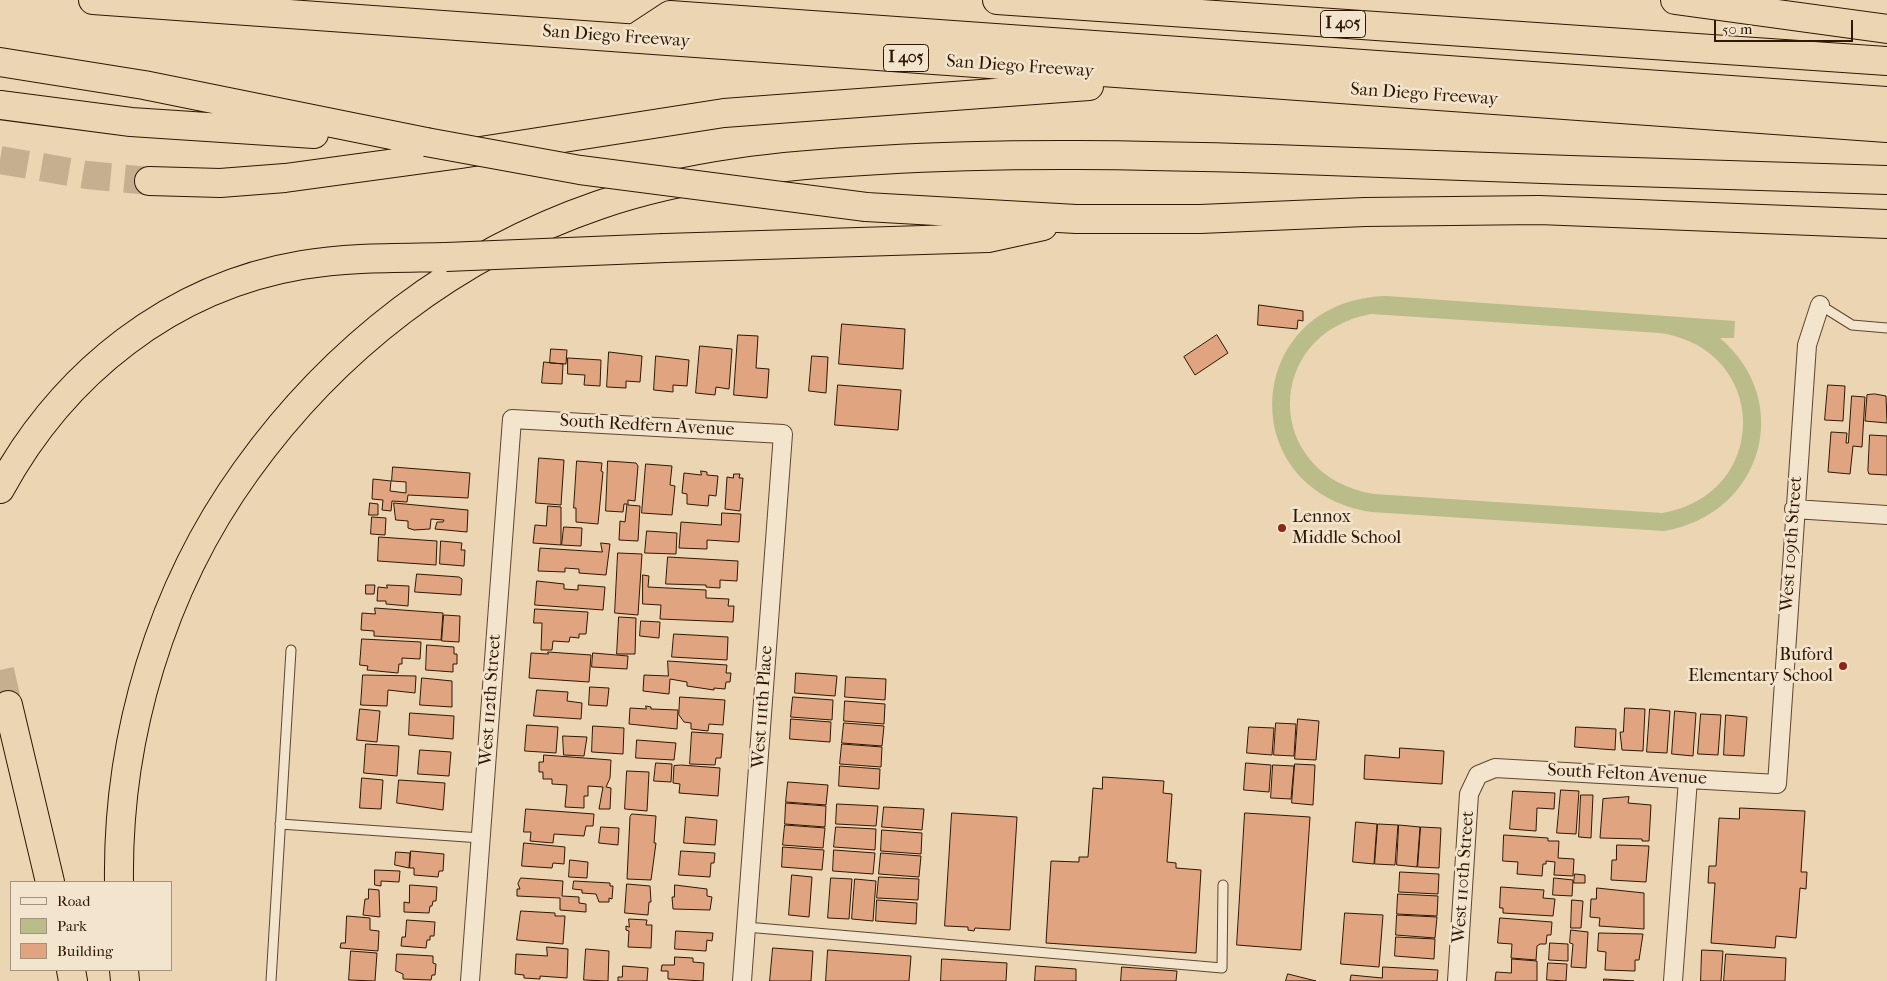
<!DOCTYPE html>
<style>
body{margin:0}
#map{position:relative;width:1887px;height:981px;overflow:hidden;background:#ebd5b2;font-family:"IM FELL French Canon",serif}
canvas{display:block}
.legend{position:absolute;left:10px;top:881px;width:162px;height:90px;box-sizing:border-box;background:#f2e4cd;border:1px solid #a4927c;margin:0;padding:6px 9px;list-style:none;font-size:15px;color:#2f1702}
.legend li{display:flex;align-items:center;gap:10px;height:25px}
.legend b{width:25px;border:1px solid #a4927c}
.scale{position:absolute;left:1714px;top:20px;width:139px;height:22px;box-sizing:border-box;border:2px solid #2f1702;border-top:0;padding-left:6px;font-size:15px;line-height:18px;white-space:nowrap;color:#2f1702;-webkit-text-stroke:4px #f2e4cd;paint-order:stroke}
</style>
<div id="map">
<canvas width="1887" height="981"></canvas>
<ul class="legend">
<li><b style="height:6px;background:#f2e4cd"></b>Road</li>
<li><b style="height:14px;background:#babc8a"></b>Park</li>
<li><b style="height:14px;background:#e1a480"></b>Building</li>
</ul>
<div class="scale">50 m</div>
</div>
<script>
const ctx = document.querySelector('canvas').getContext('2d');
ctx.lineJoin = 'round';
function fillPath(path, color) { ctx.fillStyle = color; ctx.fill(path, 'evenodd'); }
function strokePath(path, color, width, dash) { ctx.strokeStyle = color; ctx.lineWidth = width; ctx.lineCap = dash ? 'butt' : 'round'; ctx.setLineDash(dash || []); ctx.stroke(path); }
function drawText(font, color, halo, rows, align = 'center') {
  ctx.font = font + ' "IM FELL French Canon",serif'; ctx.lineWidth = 5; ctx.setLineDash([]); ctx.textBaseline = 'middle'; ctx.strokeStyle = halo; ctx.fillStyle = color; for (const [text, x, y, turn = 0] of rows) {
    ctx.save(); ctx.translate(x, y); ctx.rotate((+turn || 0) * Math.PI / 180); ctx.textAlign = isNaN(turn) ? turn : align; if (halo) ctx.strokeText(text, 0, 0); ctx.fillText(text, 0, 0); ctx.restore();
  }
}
fillPath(new Path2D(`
 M1387,296L1735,321L1734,338H1720C1796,403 1761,515 1664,531L1372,512C1231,491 1243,299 1387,296ZM1371,314L1660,333C1770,349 1771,495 1662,513L1374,494C1263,476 1262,334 1371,314Z`), '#babc8a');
const building = new Path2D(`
 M1259,305L1303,311V321L1298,320L1297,329L1258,325Z
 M842,324L905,329L903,369L839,364Z
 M738,335L758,336L756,368L769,369L767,398L734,395Z
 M1217,335L1228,353L1195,375L1184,357Z
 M700,346L732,349L729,389L716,387L715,395L696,393Z
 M551,349L567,350L566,364L550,363Z
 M609,352L642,356L640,382L626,381V388L607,387Z
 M656,356L689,360L687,386L673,385V392L654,390Z
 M812,356L828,357L826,393L809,391Z
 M568,358L601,360L600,386L584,385L585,375L568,374Z
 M544,362L563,364L562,384L542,383Z
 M838,385L901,390L898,430L835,425Z
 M1828,385L1845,386L1843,421L1825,420Z
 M1875,394L1886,396L1887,423L1865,421L1867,395Z
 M1852,396L1865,397L1862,447L1853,446L1850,474L1828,472L1831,432L1847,433L1846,443H1848Z
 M1870,435L1887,436V475L1869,474L1868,471Z
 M539,458L564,460L561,505L536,503Z
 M577,461L602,463L601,471L603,472L598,524L576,522V508H574Z
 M608,461L636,463L638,466L635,501L628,500V505L640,506L638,541L619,540L620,521L625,522L627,504H624L623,512L606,511Z
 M646,464L672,466L670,485L675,486L672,515L642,513Z
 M393,467L470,473L468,498L408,495L407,502L392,501L391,511L382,510L383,500L372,499L373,479L391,481L390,491L406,493V482L392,481Z
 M701,471L707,472V475L718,476L716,496L709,495L708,506L687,504V494L682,493L684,473L701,475Z
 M734,474H740L739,478H743L740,511L725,509L727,477L733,478Z
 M370,503L378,504V515H369Z
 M394,503L468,510L467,532L435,529L437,522H443L444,520L431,519L430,529L414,530L408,528V521L396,520Z
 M548,506L561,507V545L533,543L535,525L546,526Z
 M722,513L741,514L739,542L707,540V549L679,548L681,522L721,525Z
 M372,517L386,518L385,535L371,534Z
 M564,527L582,528L581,546L562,545Z
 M647,531L677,533L676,554L645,553Z
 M379,537L437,541L436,565L378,561Z
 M441,541L462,543L461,550H465L464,566L440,564Z
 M601,543L610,544L606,575L579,573V569L565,568V572L538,571L540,548L602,552Z
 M618,553L642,554L638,615L615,613Z
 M668,557L738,561L737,581L720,580V588L706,587V585L666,584Z
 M417,574L459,577L462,579L461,595L415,592Z
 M643,575L649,576L648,587L706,590V598L729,599L728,606H734L733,622L660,619L661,605L643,604Z
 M537,581L564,584V589L578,590V585L605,587L603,610L535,605Z
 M366,585H375L374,594H366Z
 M387,585L409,586L408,606L386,604V601H377L378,587L387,588Z
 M375,608L443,613L441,640L374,636V631L361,630L362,613L375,614Z
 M535,609L588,612L586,634H579V638L570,637L569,642L553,641L552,650H541L542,623H534Z
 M444,615L460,616L459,642L442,641Z
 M619,617L636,618L635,654H617Z
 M641,621L660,622L659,638L640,636Z
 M674,634L728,637L727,660L672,657Z
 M362,639L421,642L420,659L402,658V664H399L398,673L367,670L368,666L360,665Z
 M427,645L454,647V654H457V664H453V672L426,670Z
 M548,652L591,655L589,682L529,678L531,653L548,654Z
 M593,653L628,656L627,669L592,667Z
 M668,661L727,665L726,673H731L730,682H726L725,689L714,688V690L687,686V682L670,679L669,694L643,691L644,675L668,676Z
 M796,673L837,676L835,696L795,693Z
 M363,675L416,676L415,693L388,690L387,706L361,705Z
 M846,677L886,679L885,700L845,697Z
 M422,678L452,681V707L420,705Z
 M590,687L609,688L607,706L589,705Z
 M537,690L568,692L567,701L582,703L581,719L534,716Z
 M680,697L725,700L723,725L709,724L708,731L691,729V723L684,722L679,715Z
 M793,697L833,700L832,720L791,717Z
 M845,701L885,704L884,724L844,721Z
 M646,706L651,707V709L678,710L677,729L629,724L630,708L646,709Z
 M1625,708L1645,709L1643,751L1622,750L1620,732H1623Z
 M360,709L380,711L377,742L357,740Z
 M1650,709L1670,711L1667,753L1647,752Z
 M1675,711L1696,713L1693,756L1672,754Z
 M410,713L454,716L453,739L409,735Z
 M1701,714L1721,715L1718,755L1698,754Z
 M1726,715L1747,717L1744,756L1724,755Z
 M791,719L831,722L830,742L790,739Z
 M1298,719L1319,721L1316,760L1295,759Z
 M844,723L884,726L882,746L842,743Z
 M1276,723L1296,724L1294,756L1274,755Z
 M527,725L558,727L556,753L525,751Z
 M593,726L624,728L623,754L592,752Z
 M1249,727L1274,728L1272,755L1247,753Z
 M1576,727L1616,729L1615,750L1575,747Z
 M692,732L723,734L721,758H716L715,765L690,764Z
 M563,736L587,737L584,756L564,755Z
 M637,740L676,743L674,760L636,758Z
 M366,744L399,746L397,776L364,773Z
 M842,744L882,747L881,767L840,764Z
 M1400,748L1444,751L1442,784L1364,779L1365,755L1399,758Z
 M420,750L451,752L449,776L418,774Z
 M544,755L611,760L610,778L606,787L611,788L610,809H599L603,787L588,786V796H584V808L565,807L567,785L552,784V779H543V772H539V762H543Z
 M656,763L672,764L671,782L654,781Z
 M1246,763L1271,765L1269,792L1244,790Z
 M1295,764L1315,765L1313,805L1292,803Z
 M681,765L720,768L718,796L679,793L680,784L673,783L674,766Z
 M1273,765L1294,766L1291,799L1271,798Z
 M840,766L880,769L879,789L839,786Z
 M627,771L649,772L647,811L625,809Z
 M1103,777L1164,781L1163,793L1172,794L1167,862L1176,863V868L1201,870L1196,953L1046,943L1051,861L1079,862V857H1088L1093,788L1102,789Z
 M362,778L383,780L381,809L360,808Z
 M399,780L445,783L443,810L397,803Z
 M788,782L828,785L826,805L786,802Z
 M1561,790L1579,791L1576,834L1557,833Z
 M1513,791L1555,793L1554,809L1537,808L1536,831L1510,829Z
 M1581,795H1593L1591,838L1579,837Z
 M1629,797L1628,803L1651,805L1649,841H1642V839L1600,838L1603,799Z
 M786,803L826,806L825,827L785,824Z
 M837,804L878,806L876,826L836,824Z
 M884,807L924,809L922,830L882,827Z
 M1740,808L1805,811L1801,872H1807L1806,889L1800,888L1796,938L1776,936L1775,948L1711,943L1715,883H1708L1709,866H1716L1719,818L1739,819Z
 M526,809L594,814L593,826H586L584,836L554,834L553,843L530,841L531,832H524Z
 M952,813L1017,817L1010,930L975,928L974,931L968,930V927L945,926Z
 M1245,813L1310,817L1301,950L1237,945Z
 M632,814L656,816L654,843H656L651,880L627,879L630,817Z
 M686,817L717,820L715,845L684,843Z
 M1356,822L1377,824L1374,864L1353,862Z
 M1378,824L1398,825L1395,865L1375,864Z
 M785,825L825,828L823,848L783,845Z
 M1399,825L1420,827L1417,867L1397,865Z
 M601,827L619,828L618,845L599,843Z
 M836,827L876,829L875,850L834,847Z
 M1421,827L1441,828L1439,868L1418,867Z
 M882,830L922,833L921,854L881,851Z
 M1504,835L1548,838V841H1559L1558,858L1574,859L1573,876L1554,875L1555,862L1546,861V864H1543L1542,876L1517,874L1518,862L1503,861Z
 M524,843L565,847L564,864L553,863L552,868L522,866Z
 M1617,845L1649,846L1646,882L1611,880L1612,860H1616Z
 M783,847L824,850L822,870L782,867Z
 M834,850L875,853L873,874L833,871Z
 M411,851L444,854L443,871H439L438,877L414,875V868H410Z
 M681,851L715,853L714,863H711L710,877L679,875Z
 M396,852L410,853L409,868L395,865Z
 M881,853L921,856L919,877L879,874Z
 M570,860L588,862L587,878L569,877Z
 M375,870L400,871L399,882L381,881V886L375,885Z
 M1400,872L1439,874L1438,894L1399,892Z
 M1575,874L1585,875V883H1574Z
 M792,875L812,877L809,917L789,915Z
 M879,877L919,879L918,900L877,898Z
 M521,878L563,881L562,896L579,897V903L586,904V912L560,910V898L517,896V889H520L518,884Z
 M831,878L852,879L849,919L828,918Z
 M1554,878L1573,880L1572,896L1553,895Z
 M855,879L876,881L873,921L852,919Z
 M574,881L610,883V886H613L612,899L609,898V902H599L596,894L582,893V890L573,889Z
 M627,884L650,886L651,902H649L648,915L625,913Z
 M410,885L437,887L436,901H433L432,906H430L429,913L404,912V902L409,903Z
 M675,885L707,889V896L712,897L710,910L673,909L672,897H674Z
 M1501,887L1544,890L1543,898L1555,899L1553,916L1503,913V908H1500Z
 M1597,888L1644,893V929L1599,926L1600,918L1590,917L1591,899H1596Z
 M369,889L379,890L380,917L363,915L365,899H368Z
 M1398,894L1438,896L1437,916L1397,914Z
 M877,900L917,903L916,924L876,921Z
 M1572,900L1583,901L1581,928H1571Z
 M521,911L555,913V916H565L563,944L517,940Z
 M1345,913L1383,915L1379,967L1341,964Z
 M1397,915L1437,917L1435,938L1396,935Z
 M347,916L370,918V930L379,931L378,951L340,948L341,943H345Z
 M1500,918L1552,922L1551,935H1547L1546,944H1540L1537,946L1536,960L1511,958L1512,944L1498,943Z
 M629,919L647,920L646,925H652L651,948L628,947L629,931L626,930V926L629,927Z
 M407,920L435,922L434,936H430V940H427L426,948L401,946L402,937H405Z
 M1571,930L1588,932L1586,968L1571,967L1573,944L1570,943Z
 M676,931L713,933L712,941L707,940L706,951L675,949Z
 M1599,933L1643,934L1639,960H1635V971L1605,970L1606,952L1598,951Z
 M1396,937L1435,939L1434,959L1395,956Z
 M1550,943L1568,944V961L1549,960Z
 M547,947L568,949L567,978L540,976V979L524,978V975L515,974L516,954L547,956Z
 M773,948L813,951L811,981H770Z
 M586,949L609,951L608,981L584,980Z
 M828,950L911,956L909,981H826Z
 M1702,950L1723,951L1721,981H1701Z
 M351,951L377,953L375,981L349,980Z
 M397,954L433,956V963L436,964L435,975H432L431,980L403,979V974L396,971Z
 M1726,954L1786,958L1785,981H1724Z
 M675,957L693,958V962L704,963L703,981L668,979V971H661L662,965H674Z
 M942,959L1007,963L1006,981H941Z
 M1512,959L1537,961V981H1495L1496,972L1511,973Z
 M1548,963L1567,964L1566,981L1547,980Z
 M623,966L648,968L647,981H618V977H622Z
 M1036,966L1076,969V981H1035Z
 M1122,967L1177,971L1176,981H1121Z
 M1383,967L1438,970L1437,981H1350L1351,975L1382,978Z
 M1288,974L1316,981H1286Z
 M1604,979L1634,981H1604Z`);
fillPath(building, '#e1a480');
strokePath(building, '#2f1702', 1);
strokePath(new Path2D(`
 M0,160L87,175L149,181
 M0,670L8,705`), '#c5af8f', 28, [28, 14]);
const lane = new Path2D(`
 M1820,305L1852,325L1887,328
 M280,824L481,838
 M746,927L1222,968L1223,885
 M271,981L291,650`);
const street = new Path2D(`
 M1794,509L1887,515
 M470,981L512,419L783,434L742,981
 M1457,981L1469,794L1478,775L1495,768L1777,784L1807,345L1820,305
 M1673,981L1688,779`);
const highway = new Path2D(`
 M93,0L1887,128
 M997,0L1887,61
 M1675,0L1887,29
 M635,38L670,15L1887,101
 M0,62L144,85L426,142
 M0,105L131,122L314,134
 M149,181L220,183L285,178L461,154L724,113L1089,86
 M866,207L1076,219H1200L1365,212L1539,210L1887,224
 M665,248L988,238L1043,226
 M0,489C63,373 171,287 302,265C349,257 399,258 446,257
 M8,705L50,882
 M119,882C117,737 161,589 246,471C334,348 456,254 599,205C690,174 785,165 880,160C1011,152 1142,155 1274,159C1478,167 1683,174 1887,180
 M71,970L73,981
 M124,970L125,981`);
strokePath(lane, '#5e462e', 11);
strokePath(street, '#5e462e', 20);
strokePath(highway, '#2f1702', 30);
strokePath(lane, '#f2e4cd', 9);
strokePath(street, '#f2e4cd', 18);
strokePath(highway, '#ebd5b2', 28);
const highwayBridge = new Path2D(`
 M426,142L580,170L866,207
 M446,257L665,248`);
strokePath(highwayBridge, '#2f1702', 30, []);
strokePath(highwayBridge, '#ebd5b2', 28);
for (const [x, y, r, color] of [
 [1282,528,5,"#8f2418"],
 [1843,666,5,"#8f2418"]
]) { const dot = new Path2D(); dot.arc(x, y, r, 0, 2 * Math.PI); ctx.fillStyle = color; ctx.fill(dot); strokePath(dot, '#f2e4cd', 2); }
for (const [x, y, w] of [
 [1343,24,45],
 [906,58,45]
]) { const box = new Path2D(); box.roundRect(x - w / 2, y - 13.5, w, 27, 4); ctx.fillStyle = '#f2e4cd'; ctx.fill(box); strokePath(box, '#2f1702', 1); }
drawText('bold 16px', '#2f1702', null, [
 ["I 405",1343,24],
 ["I 405",906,58]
]);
drawText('18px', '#2f1702', '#f2e4cd', [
 ["San Diego Freeway",616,37,4],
 ["San Diego Freeway",1020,67,4],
 ["San Diego Freeway",1424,95,4],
 ["South Redfern Avenue",647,426,3],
 ["West 109th Street",1792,544,-86],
 ["West 112th Street",491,700,-86],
 ["West 111th Place",763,707,-86],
 ["South Felton Avenue",1627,775,3],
 ["West 110th Street",1464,877,-86]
]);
drawText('18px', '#2f1702', '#f2e4cd', [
 ["Lennox",1292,518],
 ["Middle School",1292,539],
 ["Buford",1833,656,"right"],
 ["Elementary School",1833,677,"right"]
], 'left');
</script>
